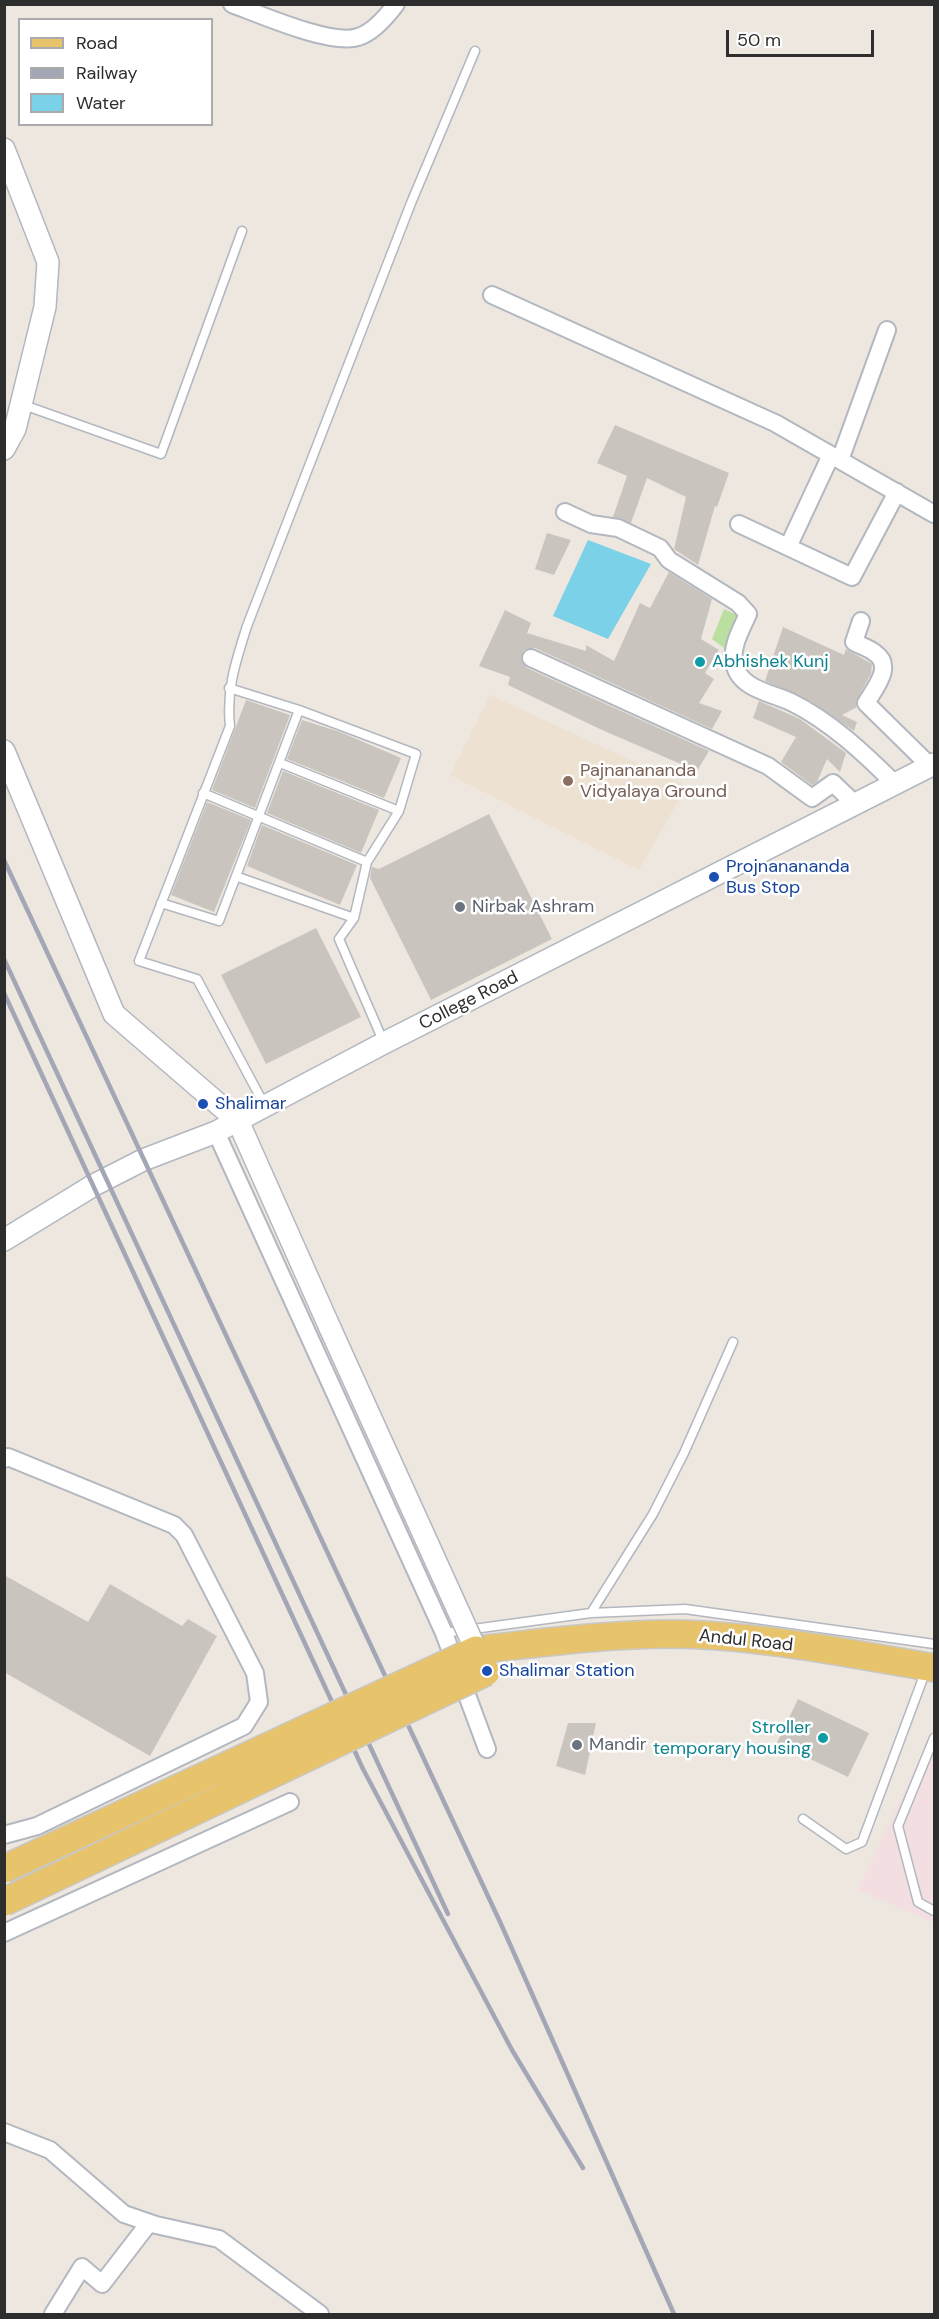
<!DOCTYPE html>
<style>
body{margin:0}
#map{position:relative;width:939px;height:2319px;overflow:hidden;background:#ede7e0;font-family:"DM Sans",sans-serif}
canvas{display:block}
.frame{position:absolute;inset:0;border:6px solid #2d2d2d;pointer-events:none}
.legend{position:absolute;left:18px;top:18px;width:195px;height:108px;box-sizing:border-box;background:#fff;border:2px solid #ababab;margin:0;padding:8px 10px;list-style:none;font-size:18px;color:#2d2d2d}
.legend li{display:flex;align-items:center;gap:12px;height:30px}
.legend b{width:30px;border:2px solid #ababab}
.scale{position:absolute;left:726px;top:30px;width:148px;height:27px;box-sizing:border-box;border:3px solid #2d2d2d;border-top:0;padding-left:8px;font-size:18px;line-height:21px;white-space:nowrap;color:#2d2d2d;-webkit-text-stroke:4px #fff;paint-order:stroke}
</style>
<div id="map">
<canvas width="939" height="2319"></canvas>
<div class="frame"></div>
<ul class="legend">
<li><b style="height:8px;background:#e7c36b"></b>Road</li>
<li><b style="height:8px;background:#a3a7b5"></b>Railway</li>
<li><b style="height:16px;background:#7bd1e7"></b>Water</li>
</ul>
<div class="scale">50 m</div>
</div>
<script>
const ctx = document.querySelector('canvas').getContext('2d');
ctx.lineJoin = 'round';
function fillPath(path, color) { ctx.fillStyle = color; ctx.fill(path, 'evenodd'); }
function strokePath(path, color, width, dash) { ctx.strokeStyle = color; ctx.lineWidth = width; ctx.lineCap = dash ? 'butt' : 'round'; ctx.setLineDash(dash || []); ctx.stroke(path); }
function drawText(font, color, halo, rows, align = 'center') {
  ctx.font = font + ' "DM Sans",sans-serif'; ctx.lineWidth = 5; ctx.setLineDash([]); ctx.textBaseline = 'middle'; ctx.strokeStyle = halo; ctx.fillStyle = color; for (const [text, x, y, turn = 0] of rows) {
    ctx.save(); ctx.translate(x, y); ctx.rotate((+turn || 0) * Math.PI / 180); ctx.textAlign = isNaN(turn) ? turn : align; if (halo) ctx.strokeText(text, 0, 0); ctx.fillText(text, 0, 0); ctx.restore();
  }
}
fillPath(new Path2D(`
 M490,695L687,786L639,870L450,775Z`), '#ede2d1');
fillPath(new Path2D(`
 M934,1728V1923L858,1890Z`), '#f3dfe1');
fillPath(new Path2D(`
 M724,609L739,616L727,650L712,639Z`), '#badfa1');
fillPath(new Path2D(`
 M588,540L651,564L608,639L553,616Z`), '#7bd1e7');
fillPath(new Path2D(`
 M615,425L729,473L717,507L715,506L698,565L674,549L686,497L647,478L631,523L613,517L627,476L597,463Z
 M547,533L571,540L554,575L535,569Z
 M669,572L712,599L701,639L719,650L705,673L714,679L699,703L722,711L712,729L535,648L524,650L521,660L527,668L709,751L697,771L602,730L508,685L510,677L479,666L505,610L531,623L527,633L586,651V645L614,661L640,603L650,608Z
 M783,627L844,655L846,649L872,664L871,674L856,701L857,707L842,715L857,722L854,731L810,701L765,681Z
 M246,700L290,715L255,808L212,790Z
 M759,701L800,719L846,753L840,772L827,759L817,782L812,785L781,762L796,737L753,718Z
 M302,720L340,732L401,758L384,798L287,759Z
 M283,771L379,810L361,853L267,813Z
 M207,802L251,820L214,912L171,895Z
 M489,814L552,939L431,1000L370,878L372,867L379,869Z
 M262,825L357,865L340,905L247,866Z
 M316,928L361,1017L266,1064L221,975Z
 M4,1575L88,1622L110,1584L182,1626L188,1619L217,1636L150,1756L4,1672Z
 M798,1699L869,1733L848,1777L777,1743Z
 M568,1723H596L585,1775L556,1766Z`), '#c9c5be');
const service = new Path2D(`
 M21,404L161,454L242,231
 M229,688L299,710L416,754L399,811L367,862L354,918L339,939L384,1043
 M280,763L399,811
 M203,793L367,862
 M238,877L354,918
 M161,903L219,921L299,710
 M265,1106L197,979L139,961L230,726C226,689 236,661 247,626L411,203L475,51
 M591,1613L653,1514L684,1453L733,1342
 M444,1633L591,1613L685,1609L934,1644
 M934,1738L898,1826L918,1902L934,1911
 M803,1819L846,1849L862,1842L926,1670`);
const minor = new Path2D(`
 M232,4C259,14 332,46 358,37C372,33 387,16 396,4
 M492,295L775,423L934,514
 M840,460L887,330
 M565,512L591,524L618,528L660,548L669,560L738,603L748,614C742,628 731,646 734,662C738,689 772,693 791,702C830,721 865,754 895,784
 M739,524L852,577L897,492
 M788,547L831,455
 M861,621L854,642C861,646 869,648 875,653C894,666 875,688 866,703L930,766
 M531,658L768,766L812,798L833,783L855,804
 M216,1132L444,1633L487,1749
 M4,1459L8,1457L174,1525L184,1535L255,1673L259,1702L244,1726L37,1826L4,1835
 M4,1933L290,1802
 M4,2132L50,2150L124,2214L156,2225L219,2239L320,2314
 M53,2314L82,2267L102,2284L149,2223`);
const tertiary = new Path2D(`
 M4,149L48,262L45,307L15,429L4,449
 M4,751L114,1014L238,1121L330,1328
 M4,1240L94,1185L143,1160L216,1132L384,1043L934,764`);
const primary = new Path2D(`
 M476,1650C541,1643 606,1634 672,1634C759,1635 848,1653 934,1668`);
strokePath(service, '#b3b7bf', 11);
strokePath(minor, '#b3b7bf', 20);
strokePath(tertiary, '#b3b7bf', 24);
strokePath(primary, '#c8c8c8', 30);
strokePath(service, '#fff', 8);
strokePath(minor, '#fff', 16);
strokePath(tertiary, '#fff', 21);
strokePath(primary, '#e7c36b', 27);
strokePath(new Path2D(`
 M4,860L501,1924L674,2314
 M4,959L448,1914
 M4,993L363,1769L512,2050L583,2168`), '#a3a7b5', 4.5);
const tertiaryBridge = new Path2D(`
 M330,1328L476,1650`);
const primaryBridge = new Path2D(`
 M4,1869L476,1650
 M4,1902L486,1672`);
strokePath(tertiaryBridge, '#b3b7bf', 24, []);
strokePath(primaryBridge, '#c8c8c8', 30, []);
strokePath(tertiaryBridge, '#fff', 21);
strokePath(primaryBridge, '#e7c36b', 27);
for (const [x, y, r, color] of [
 [700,662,6,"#0f9aa8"],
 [568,781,6,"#8d6e63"],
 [714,877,6,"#1a4fb4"],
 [460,907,6,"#6b7280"],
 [203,1104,6,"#1a4fb4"],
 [487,1671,6,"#1a4fb4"],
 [823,1738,6,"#0f9aa8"],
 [577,1745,6,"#6b7280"]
]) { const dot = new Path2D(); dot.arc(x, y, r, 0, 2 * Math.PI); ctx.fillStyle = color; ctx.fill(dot); strokePath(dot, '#fff', 2); }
drawText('18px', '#0d838f', '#fff', [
 ["Abhishek Kunj",712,662],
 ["Stroller",811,1728,"right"],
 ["temporary housing",811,1749,"right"]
], 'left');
drawText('18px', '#785e54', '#fff', [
 ["Pajnanananda",580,771],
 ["Vidyalaya Ground",580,792]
], 'left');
drawText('18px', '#164399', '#fff', [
 ["Projnanananda",726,867],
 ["Bus Stop",726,888],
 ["Shalimar",215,1104],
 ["Shalimar Station",499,1671]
], 'left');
drawText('18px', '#5b616d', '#fff', [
 ["Nirbak Ashram",472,907],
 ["Mandir",589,1745]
], 'left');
drawText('18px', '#2d2d2d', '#fff', [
 ["College Road",469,1001,-27],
 ["Andul Road",746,1641,6]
]);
</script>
